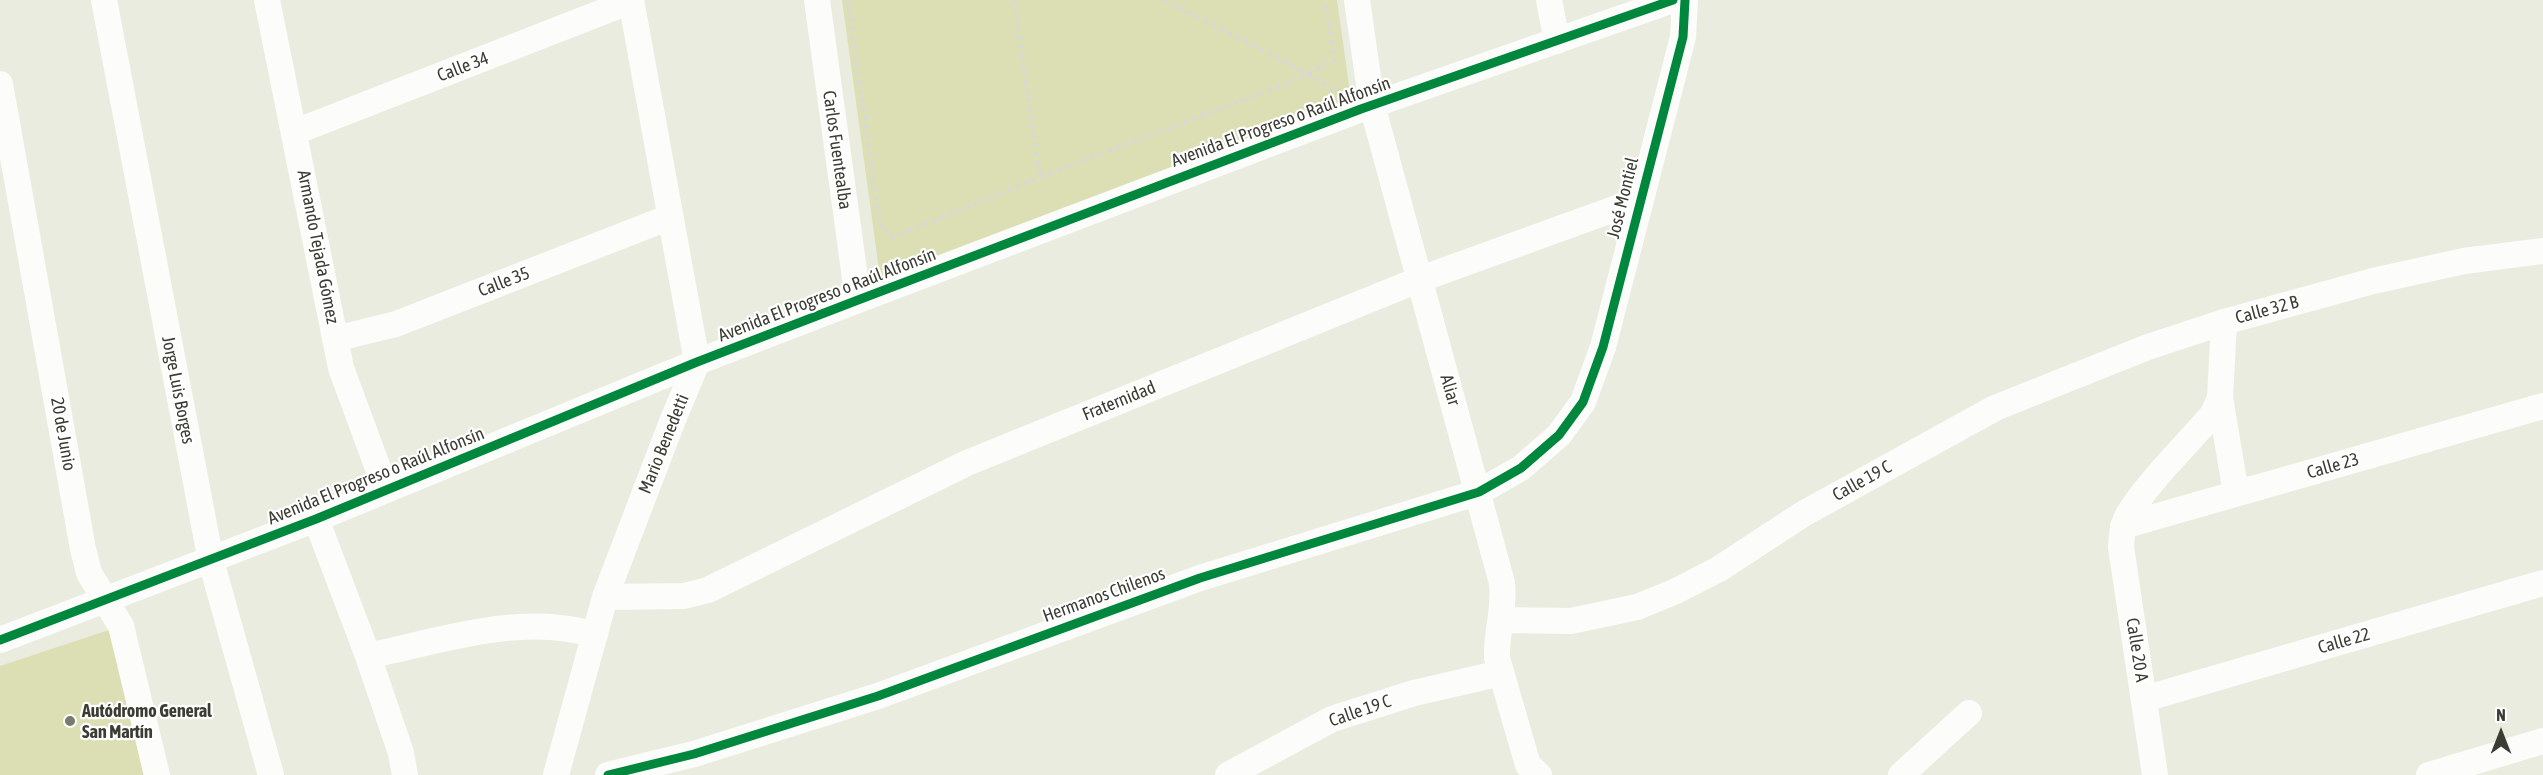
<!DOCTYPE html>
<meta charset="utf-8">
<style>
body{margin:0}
#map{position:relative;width:2543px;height:775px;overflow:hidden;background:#ebece0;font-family:"Asap Condensed",sans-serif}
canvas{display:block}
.north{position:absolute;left:2471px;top:703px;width:60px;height:60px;-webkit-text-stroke:4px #fff;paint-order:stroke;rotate:0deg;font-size:16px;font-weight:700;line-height:24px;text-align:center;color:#3b3c33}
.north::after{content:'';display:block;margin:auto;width:21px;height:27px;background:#3b3c33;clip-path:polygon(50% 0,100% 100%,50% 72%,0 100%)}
</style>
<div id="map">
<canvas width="2543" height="775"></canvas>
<div class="north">N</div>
</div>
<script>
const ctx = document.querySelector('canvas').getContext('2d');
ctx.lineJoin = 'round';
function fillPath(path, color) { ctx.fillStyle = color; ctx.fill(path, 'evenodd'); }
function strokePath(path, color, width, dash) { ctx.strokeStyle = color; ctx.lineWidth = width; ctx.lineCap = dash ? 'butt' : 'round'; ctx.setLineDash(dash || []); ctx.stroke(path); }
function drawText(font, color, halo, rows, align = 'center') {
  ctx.font = font + ' "Asap Condensed",sans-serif'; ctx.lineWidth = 4.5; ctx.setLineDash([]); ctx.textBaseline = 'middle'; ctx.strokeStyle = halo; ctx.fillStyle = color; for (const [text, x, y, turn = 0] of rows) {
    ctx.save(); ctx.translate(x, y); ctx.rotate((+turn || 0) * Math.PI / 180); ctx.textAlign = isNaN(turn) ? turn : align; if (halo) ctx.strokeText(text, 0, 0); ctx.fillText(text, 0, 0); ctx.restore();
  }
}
fillPath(new Path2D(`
 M842,0H1337L1351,99L880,277Z
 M121,626L150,775H0V666Z`), '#dcdfb3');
strokePath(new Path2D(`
 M848,0L880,224L892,238L1040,177L1286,84L1335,60L1325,0
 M1014,0L1040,177
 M1163,0L1296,67L1340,93`), '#d8d9d5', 4, [4.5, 4.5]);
strokePath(new Path2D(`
 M104,0L211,561L271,775
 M267,0L341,368L386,490
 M817,0L858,300
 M1357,0L1372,105L1502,583C1505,609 1496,633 1497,658L1528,765L1539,775
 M1549,0L1557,41
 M0,84L83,549L89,573L121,626L157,775
 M295,132L631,1
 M335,339L396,324L670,217
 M2220,398L2236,493
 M316,519L368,656L401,753L405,775
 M2123,526L2543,406
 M605,597L684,596L708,590L967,463L1418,280L1639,200
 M1501,620L1571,621L1637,607L1674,592L1719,569L1803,514L1995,408L2148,347L2224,322L2373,281L2464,261L2543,251
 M0,640L316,519L697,362L858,300L1361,109L1673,0
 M368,656C440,641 522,612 595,635
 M2144,699L2543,583
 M556,775L605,597L672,422L697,362L631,0
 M608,775L694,754L878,696L1200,578L1479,492L1521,468L1559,435L1583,402L1603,347L1683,37L1685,0
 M1228,775L1332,719L1414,693L1501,673
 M1901,775L1969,713
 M2155,775L2121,547C2122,536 2122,525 2128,515C2147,483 2188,443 2213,414L2220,398L2224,322
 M2429,775L2543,741`), '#fcfcfa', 26);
strokePath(new Path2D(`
 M0,640L316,519L697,362L858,300L1361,109L1673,0
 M608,775L694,754L878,696L1200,578L1479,492L1521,468L1559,435L1583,402L1603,347L1683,37L1685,0`), '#00873e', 9);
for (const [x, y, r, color] of [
 [70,721,6,"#797a70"]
]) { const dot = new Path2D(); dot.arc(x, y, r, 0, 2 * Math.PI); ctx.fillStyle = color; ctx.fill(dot); strokePath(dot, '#fff', 2); }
drawText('18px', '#3b3c33', '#fff', [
 ["Calle 34",463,67,-21],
 ["Avenida El Progreso o Raúl Alfonsín",1281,122,-20],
 ["Carlos Fuentealba",837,150,82],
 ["José Montiel",1623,198,-76],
 ["Armando Tejada Gómez",318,247,79],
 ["Calle 35",504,282,-21],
 ["Avenida El Progreso o Raúl Alfonsín",827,295,-21],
 ["Calle 32 B",2267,310,-15],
 ["Jorge Luis Borges",178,390,79],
 ["Aliar",1450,390,74],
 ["Fraternidad",1119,401,-22],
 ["20 de Junio",63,434,80],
 ["Mario Benedetti",664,444,-68],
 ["Calle 23",2333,466,-16],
 ["Avenida El Progreso o Raúl Alfonsín",376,476,-22],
 ["Calle 19 C",1862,481,-29],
 ["Hermanos Chilenos",1104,595,-20],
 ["Calle 22",2344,641,-16],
 ["Calle 20 A",2137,650,81],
 ["Calle 19 C",1360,711,-19]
]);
drawText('bold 18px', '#3b3c33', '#fff', [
 ["Autódromo General",82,711],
 ["San Martín",82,732]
], 'left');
</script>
